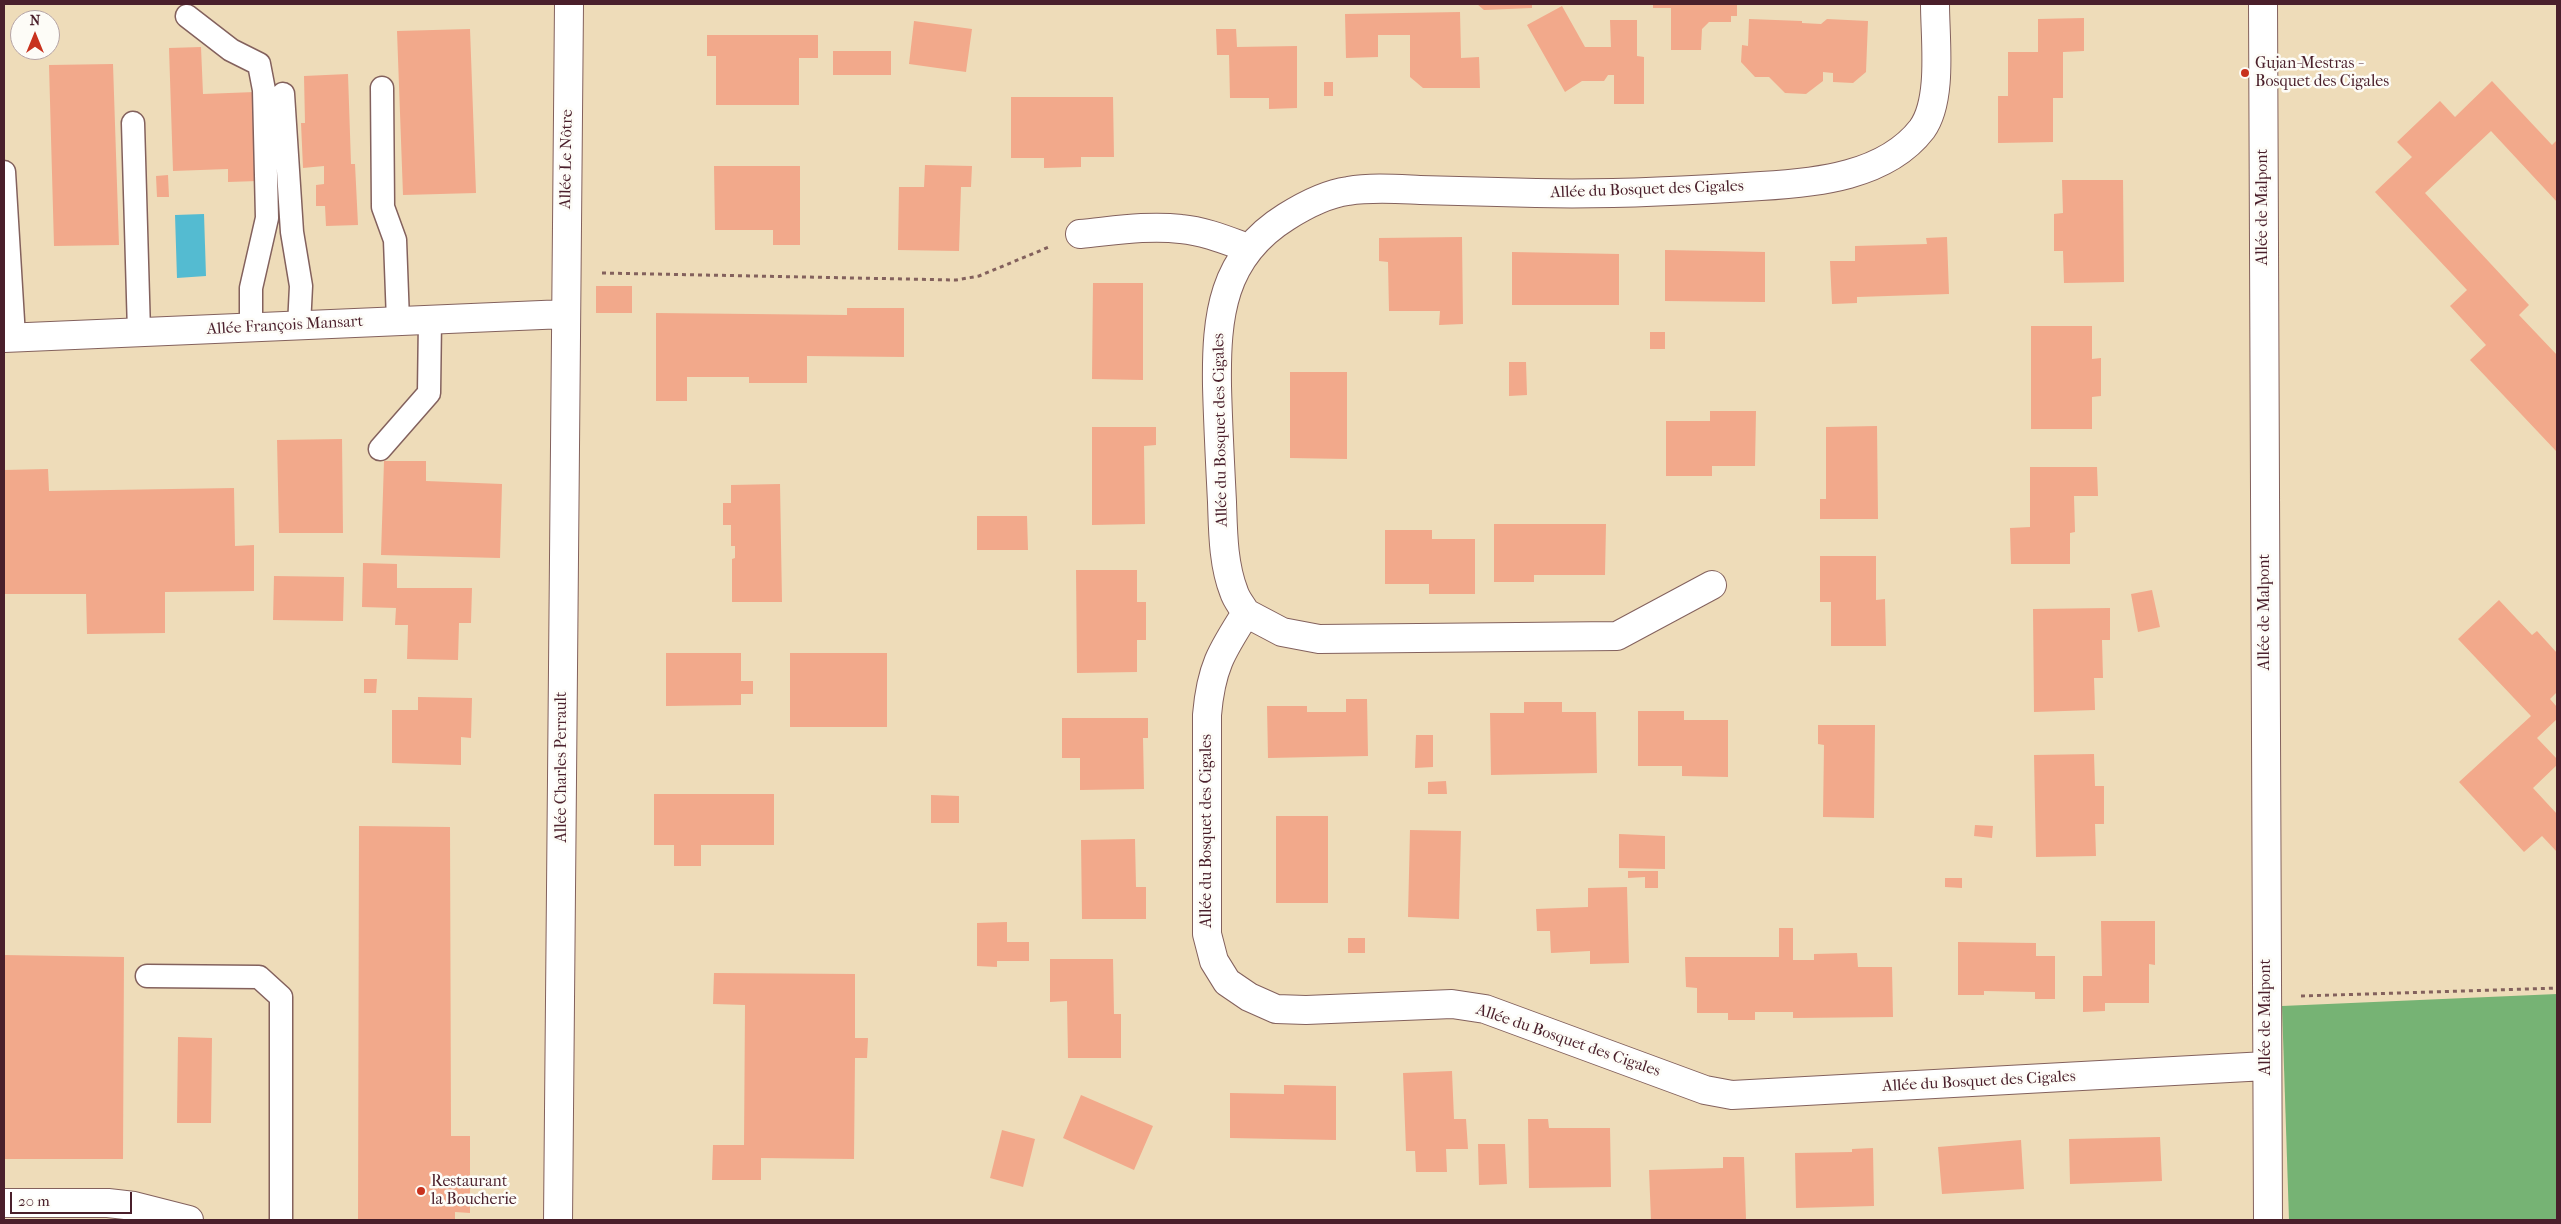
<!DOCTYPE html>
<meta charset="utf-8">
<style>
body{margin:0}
#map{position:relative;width:2561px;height:1224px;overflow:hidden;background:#eedcb9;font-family:"IM FELL French Canon",serif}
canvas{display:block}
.frame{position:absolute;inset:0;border:5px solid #4a1f2b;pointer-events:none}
.north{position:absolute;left:10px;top:10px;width:50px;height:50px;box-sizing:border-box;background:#fdfcf7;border:1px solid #b5a4a5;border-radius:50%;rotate:0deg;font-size:14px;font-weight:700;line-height:20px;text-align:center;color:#4a1f2b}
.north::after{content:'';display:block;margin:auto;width:18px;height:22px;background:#c8321e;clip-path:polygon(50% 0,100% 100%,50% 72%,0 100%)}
.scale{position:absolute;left:10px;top:1192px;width:122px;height:22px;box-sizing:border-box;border:2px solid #4a1f2b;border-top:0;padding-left:6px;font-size:15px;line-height:18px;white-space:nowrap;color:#4a1f2b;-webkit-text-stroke:4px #fdfcf7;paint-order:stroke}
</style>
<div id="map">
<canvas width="2561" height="1224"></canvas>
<div class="frame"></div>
<div class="north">N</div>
<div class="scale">20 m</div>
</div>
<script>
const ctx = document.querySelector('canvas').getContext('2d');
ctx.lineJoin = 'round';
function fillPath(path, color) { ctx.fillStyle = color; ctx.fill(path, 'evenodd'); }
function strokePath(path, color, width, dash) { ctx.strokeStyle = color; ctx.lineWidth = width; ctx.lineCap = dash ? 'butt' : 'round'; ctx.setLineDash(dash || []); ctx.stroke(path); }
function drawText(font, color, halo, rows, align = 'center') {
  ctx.font = font + ' "IM FELL French Canon",serif'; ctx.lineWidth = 5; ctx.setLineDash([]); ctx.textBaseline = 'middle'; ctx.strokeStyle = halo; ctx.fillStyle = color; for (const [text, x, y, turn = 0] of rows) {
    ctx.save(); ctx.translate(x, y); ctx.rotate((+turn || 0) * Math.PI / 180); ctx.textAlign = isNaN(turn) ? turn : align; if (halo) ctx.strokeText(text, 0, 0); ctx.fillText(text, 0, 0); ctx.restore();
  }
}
fillPath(new Path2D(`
 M2557,994V1220H2289L2282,1006Z`), '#76b374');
fillPath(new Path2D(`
 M204,214L206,276L177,278L175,215Z`), '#54bbd1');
fillPath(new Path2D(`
 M1477,4H1532V8L1484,10Z
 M1653,4H1737V16H1731V22H1709L1702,29L1701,50H1671V8H1653Z
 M1562,6L1585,47H1611L1610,20H1637V56L1644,57V104H1614V75H1608L1604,81H1582L1565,92L1527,25Z
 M1460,12L1461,58L1479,57L1480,88H1423L1410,77V35H1378V57L1346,58L1345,14Z
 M2084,18V51L2063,52V98H2053V142L1998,143V96H2008V52H2038V19Z
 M1749,19L1802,21V23L1821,24L1827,19L1868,21L1866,72L1853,83L1833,82V73L1823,72V81L1806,94L1785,93L1769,77H1755L1741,62L1742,45L1748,46Z
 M914,21L972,29L966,72L909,64Z
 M470,29L476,193L403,195L397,31Z
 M1216,29H1236L1237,47L1297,46V108L1269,109V98H1230L1229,55H1217Z
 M707,35H818V58H799V105H716V56H707Z
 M201,47L203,94L255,92L258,181L228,182V169L173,171L169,48Z
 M833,51H891V75H833Z
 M113,64L119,245L54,246L49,65Z
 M348,74L351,164H355L358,225L326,226L325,206H316V185L324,184V166L303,168L301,123H305L304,76Z
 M2492,81L2552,145L2557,140V202L2491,131L2425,193L2529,305L2519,315L2557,355L2556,451L2470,360L2486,345L2450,306L2467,290L2375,192L2412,157L2397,142L2440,101L2455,117Z
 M1324,82H1333V96H1324Z
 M1011,97H1113L1114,157H1081V167L1044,168V158H1011Z
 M925,165L972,166L971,187H961L959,251L898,250L899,187H924Z
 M714,166H800V245H773V230H715Z
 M168,175L169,197H157L156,176Z
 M2062,180H2123L2124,282L2064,283L2063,251H2054V214L2063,213Z
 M1462,237L1463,324L1439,325L1440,311H1389L1388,262L1379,261V238Z
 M1947,237L1949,294L1857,297V303L1832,304L1830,261H1855V246L1927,244L1926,238Z
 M1665,250L1765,252V302L1665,301Z
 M1512,252L1619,254V305H1512Z
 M1093,283H1143V380L1092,379Z
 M596,286H632V313H596Z
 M847,308H904V357L807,356V383H749V377H687V401H656V313L847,315Z
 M2031,326H2092V359L2101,358V396L2092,397V429H2031Z
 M1650,332H1665V349H1650Z
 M1509,362H1526L1527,395L1509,396Z
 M1290,372H1347V459L1290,458Z
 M1710,411H1756L1755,466H1712V476H1666V421H1710Z
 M1877,426L1878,519H1820V499H1826V427Z
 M1092,427H1156V445L1144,446L1145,524L1092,525Z
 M342,439L343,533H279L277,440Z
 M384,461H426V481L502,484L500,558L381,555Z
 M2030,467H2097L2098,496H2074L2075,532L2070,533V564H2011L2010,528L2030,527Z
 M48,469L49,491L234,488L235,546L254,545V591L165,592V633L87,634L86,594H4V470Z
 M780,484L782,602H732V559L735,558V546H731V525H723V503H731V485Z
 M977,516H1027L1028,550H977Z
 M1494,524H1606L1605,575H1534V582H1494Z
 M1385,530H1432V539H1475V594H1429V584H1385Z
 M1820,556H1876V600L1885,599L1886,646H1831V602H1820Z
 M363,563L397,564V588H472L471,623H459L458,660L407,659L408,625H395L396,608L362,607Z
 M1076,570H1137V602H1146V640H1137V672L1077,673Z
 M274,576L344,577L343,621L273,620Z
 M2152,590L2160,627L2138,632L2131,594Z
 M2499,600L2532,635L2537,631L2557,653V692L2550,699L2557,707V719L2537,738L2557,759V765L2533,788L2557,814V852L2542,836L2524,852L2459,782L2531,716L2458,639Z
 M2110,608V640H2102L2103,678H2094L2095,710L2034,712L2033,609Z
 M666,653H741V681H753V694H741V705L666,706Z
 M790,653H887V727H790Z
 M364,679H377L376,693H364Z
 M418,697L472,698L471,738L461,737V765L392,763V710H418Z
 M1346,699H1367L1368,756L1268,758L1267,706H1307V712H1346Z
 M1524,702H1562V712H1596L1597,773L1491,775L1490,713H1524Z
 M1638,711H1684V720H1728V777L1682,776V766H1638Z
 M1062,718H1148V738H1143L1144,789L1080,790V758H1062Z
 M1818,725H1875L1874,818L1823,817L1824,745L1818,744Z
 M1416,735H1433V767L1415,768Z
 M2094,754L2095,786H2104V824H2095L2096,856L2036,857L2034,755Z
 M1446,781L1447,794H1428V782Z
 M654,794H774V845H701V866H674V845H654Z
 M931,795L959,796V823H931Z
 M1276,816H1328V903H1276Z
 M1975,825L1993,826L1992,838L1974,836Z
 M359,826L450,827L451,1136H470V1213L455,1212V1220H358Z
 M1410,830L1461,831L1459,919L1408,917Z
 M1619,834L1665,836V869L1619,868Z
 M1135,839L1136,887H1146V919H1082L1081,840Z
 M1628,871H1658V888H1645V877L1628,878Z
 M1945,878H1962V888L1945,887Z
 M1627,887L1629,963L1590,964V951L1551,953L1550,931H1537L1536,909L1588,907V888Z
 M2101,921H2155V965L2149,964V1003H2105V1011L2083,1012V976H2102Z
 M1007,922V942H1029V961H997V967L977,966V923Z
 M1779,928H1793V960H1814V954L1857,953L1858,967H1892L1893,1017L1793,1018V1012H1755V1020H1728V1013H1697V988L1686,987L1685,957H1779Z
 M1348,938H1365V953H1348Z
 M1958,942L2036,943V956H2055V999H2035V992L1984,991V995H1958Z
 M4,955L124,957L123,1159H4Z
 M1050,959H1113L1114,1014H1121V1058H1068L1067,1001L1050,1002Z
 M714,973L855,974V1038H868L867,1058H855L854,1159L761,1158V1180H712L713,1145H744L745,1005L713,1004Z
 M178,1037L212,1038L211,1123H177Z
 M1452,1071L1454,1119H1466L1468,1149H1446L1447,1172H1416L1415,1151H1406L1403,1073Z
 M1284,1085L1336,1086V1140L1230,1138V1093L1284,1094Z
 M1081,1095L1153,1126L1134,1170L1063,1138Z
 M1528,1119H1548L1549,1128H1610L1611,1187L1529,1188Z
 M1002,1130L1035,1139L1023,1187L990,1178Z
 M2160,1137L2162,1181L2070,1184L2069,1139Z
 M2021,1140L2024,1189L1942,1194L1938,1147Z
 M1478,1144H1505L1507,1184L1479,1185Z
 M1873,1148L1874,1206L1796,1208L1795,1153L1852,1152V1149Z
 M1723,1157H1744L1746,1219L1651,1220L1649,1170L1723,1168Z`), '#f2a98b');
const lane = new Path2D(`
 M187,16L231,50L259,64L264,90L267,218L251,288V328
 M382,88L383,207L395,240L398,321
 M283,94L292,232L301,286L299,326
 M133,123L139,332
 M4,172L14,337
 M380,449L429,393L430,320
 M147,976L259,977L281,997V1220`);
const street = new Path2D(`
 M1935,4C1935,39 1943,100 1922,129C1886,176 1816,183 1761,186C1686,191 1610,195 1536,193C1497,192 1459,191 1420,190C1397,189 1371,187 1348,191C1326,194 1305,205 1286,217C1222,257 1216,316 1217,386C1218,425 1220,463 1222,502C1223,531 1223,564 1234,592C1236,599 1242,606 1246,613C1221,652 1211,668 1207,715V934L1214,961L1227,982L1249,997L1276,1009L1306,1010L1452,1004L1485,1009L1705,1090L1732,1095L2266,1066
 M2263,4L2268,1220
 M1080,234C1113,231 1147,225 1181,229C1204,231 1226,240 1248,248
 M4,338L565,314
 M1246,613L1282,632L1319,639L1617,636L1712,585
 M4,1203H108L134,1206L189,1220
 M558,1220L569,4`);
strokePath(lane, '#83615d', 25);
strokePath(street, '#83615d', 30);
strokePath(new Path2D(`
 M602,273L956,280L979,276L1049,247
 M2301,996L2557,988`), '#83615d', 3, [4, 4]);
strokePath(lane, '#fff', 22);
strokePath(street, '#fff', 28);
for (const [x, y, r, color] of [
 [2245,73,5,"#c8321e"],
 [421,1191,5,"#c8321e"]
]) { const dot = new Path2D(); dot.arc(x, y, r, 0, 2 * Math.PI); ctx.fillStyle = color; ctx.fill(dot); strokePath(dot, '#fdfcf7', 2); }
drawText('16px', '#4a1f2b', '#fdfcf7', [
 ["Gujan-Mestras -",2255,64],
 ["Bosquet des Cigales",2255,82],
 ["Restaurant",431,1182],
 ["la Boucherie",431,1200]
], 'left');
drawText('16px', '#4a1f2b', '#fdfcf7', [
 ["Allée Le Nôtre",567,159,-89],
 ["Allée du Bosquet des Cigales",1647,190,-2],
 ["Allée de Malpont",2263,207,-90],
 ["Allée François Mansart",285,326,-3],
 ["Allée du Bosquet des Cigales",1221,430,-91],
 ["Allée de Malpont",2265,612,-90],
 ["Allée Charles Perrault",562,767,-90],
 ["Allée du Bosquet des Cigales",1207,831,-90],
 ["Allée de Malpont",2266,1017,-90],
 ["Allée du Bosquet des Cigales",1568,1041,19],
 ["Allée du Bosquet des Cigales",1979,1082,-3]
]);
</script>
